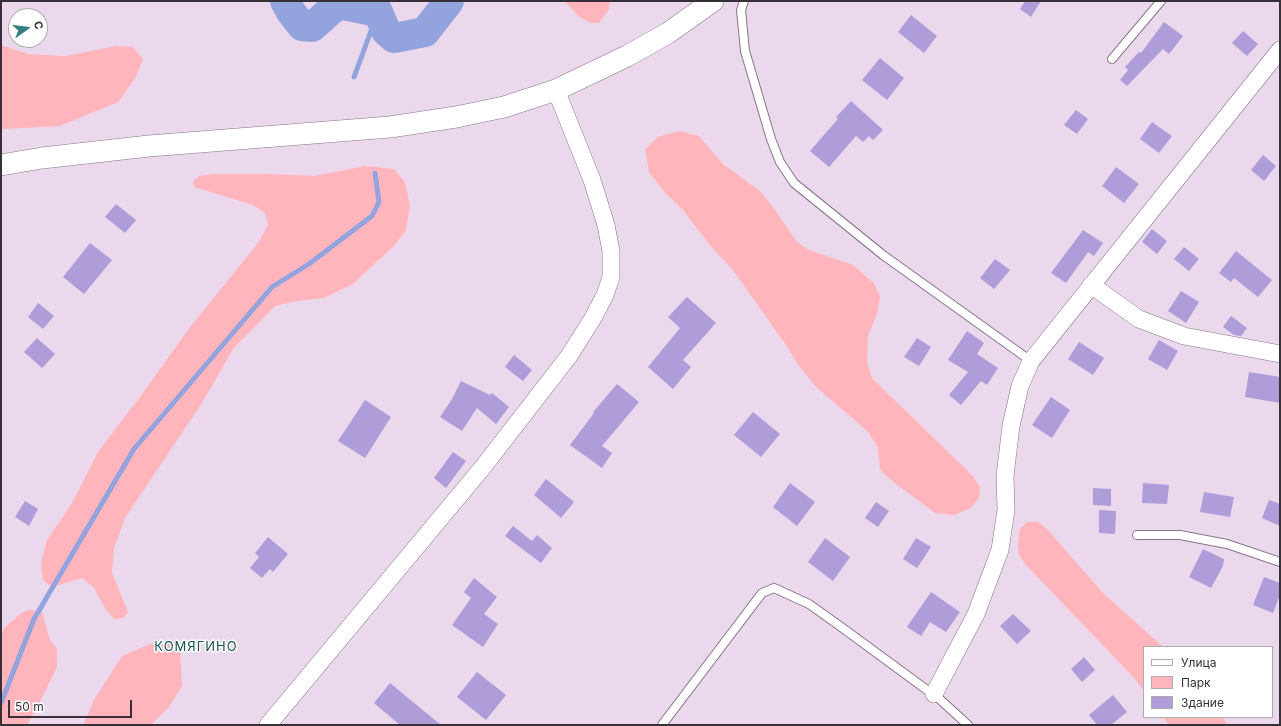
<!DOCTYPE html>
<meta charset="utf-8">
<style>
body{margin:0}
#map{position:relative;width:1281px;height:726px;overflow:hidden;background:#ebd8ed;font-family:Inter,sans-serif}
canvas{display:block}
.frame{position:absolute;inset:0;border:2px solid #383039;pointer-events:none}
.legend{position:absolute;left:1143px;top:646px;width:130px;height:72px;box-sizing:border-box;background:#fff;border:1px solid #afacb0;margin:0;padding:5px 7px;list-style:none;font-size:12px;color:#383039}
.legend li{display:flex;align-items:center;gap:8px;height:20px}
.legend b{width:20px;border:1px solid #afacb0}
.north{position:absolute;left:8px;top:8px;width:40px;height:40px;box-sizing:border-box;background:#fff;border:1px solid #afacb0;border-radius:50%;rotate:76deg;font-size:11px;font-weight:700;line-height:16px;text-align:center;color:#383039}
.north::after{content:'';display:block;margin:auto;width:14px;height:18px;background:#357e7d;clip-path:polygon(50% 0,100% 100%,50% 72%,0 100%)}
.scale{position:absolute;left:8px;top:700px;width:124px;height:18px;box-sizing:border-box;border:2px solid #383039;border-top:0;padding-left:5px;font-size:12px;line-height:14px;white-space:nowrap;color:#383039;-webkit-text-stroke:3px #fff;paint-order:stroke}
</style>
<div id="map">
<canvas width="1281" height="726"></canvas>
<div class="frame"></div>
<ul class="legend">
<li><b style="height:5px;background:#fff"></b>Улица</li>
<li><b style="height:11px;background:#ffb5bb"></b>Парк</li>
<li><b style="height:11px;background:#ae9dd9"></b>Здание</li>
</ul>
<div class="north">С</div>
<div class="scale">50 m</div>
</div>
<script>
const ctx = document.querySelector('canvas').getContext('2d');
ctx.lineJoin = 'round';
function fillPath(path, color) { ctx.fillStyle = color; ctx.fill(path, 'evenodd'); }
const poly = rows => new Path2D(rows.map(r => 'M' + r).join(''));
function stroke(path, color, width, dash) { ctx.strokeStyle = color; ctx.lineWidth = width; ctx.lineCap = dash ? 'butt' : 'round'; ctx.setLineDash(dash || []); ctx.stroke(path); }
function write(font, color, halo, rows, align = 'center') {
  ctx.font = font + ' Inter,sans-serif'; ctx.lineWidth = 3; ctx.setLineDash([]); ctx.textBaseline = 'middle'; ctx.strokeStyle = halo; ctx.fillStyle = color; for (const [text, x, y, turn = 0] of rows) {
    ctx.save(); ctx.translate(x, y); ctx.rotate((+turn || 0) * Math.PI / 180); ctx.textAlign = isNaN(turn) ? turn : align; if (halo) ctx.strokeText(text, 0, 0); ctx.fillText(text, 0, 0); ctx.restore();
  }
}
fillPath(poly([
 [565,1,610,1,609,9,599,23,591,23,578,16],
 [1,45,28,54,66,56,116,46,133,47,143,59,136,77,118,102,60,126,4,129,1,129],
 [679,131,699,136,723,164,760,191,773,207,797,242,809,250,853,265,874,283,880,297,877,314,868,336,867,362,872,378,973,476,980,487,979,498,971,508,954,515,935,513,888,478,880,469,878,448,868,432,816,387,799,366,786,345,732,269,712,248,683,210,665,193,649,172,645,149,658,137],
 [365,166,394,169,405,182,410,206,406,230,394,246,353,284,324,298,297,301,275,306,233,349,202,403,125,518,114,549,112,573,126,607,128,613,123,618,114,619,106,610,94,588,82,578,59,585,48,585,43,580,41,562,47,540,72,503,98,452,145,390,190,327,258,243,268,225,265,213,253,205,194,187,193,181,199,176,213,174,267,174,314,176],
 [1027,522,1038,522,1047,529,1103,593,1163,647,1144,647,1144,691,1136,680,1025,564,1019,555,1018,546,1020,529],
 [29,610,42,612,50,640,57,649,57,667,39,704,27,725,1,725,1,641,3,629,21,613],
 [173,643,180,649,182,686,169,707,151,725,83,725,95,698,122,656,150,644],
 [1163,717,1222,717,1228,725,1169,725]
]), '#ffb5bb');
stroke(poly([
 [354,77,378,12],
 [1,703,34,619,134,449,272,287,309,264,372,216,379,202,375,173]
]), '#93a3de', 5);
stroke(poly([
 [285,1,291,12,302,26,312,27,338,4,378,12,386,31,394,38,425,32,449,1]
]), '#93a3de', 30);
fillPath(poly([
 [1025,1,1041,1,1031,17,1020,9],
 [911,15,937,36,924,53,898,32],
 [1164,22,1183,36,1169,54,1163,49,1127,86,1120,80,1128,70,1125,67,1139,52,1141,53],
 [1243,31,1258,44,1247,56,1232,43],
 [880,58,904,78,887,100,862,80],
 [851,101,883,130,873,140,869,136,863,142,856,136,829,167,810,151,838,119,836,117],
 [1076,110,1088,119,1077,134,1064,125],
 [1152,122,1172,136,1159,153,1140,139],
 [1263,155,1276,166,1264,181,1251,170],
 [1116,167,1139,184,1124,203,1102,186],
 [116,204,136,220,125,233,105,217],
 [1152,229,1167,241,1157,254,1142,242],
 [1083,230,1103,243,1094,256,1088,252,1066,283,1051,273],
 [90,243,112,260,84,294,63,277],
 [1184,247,1199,259,1189,271,1174,259],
 [1236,251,1272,280,1258,297,1234,278,1231,282,1219,273],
 [995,259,1010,270,994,289,980,278],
 [1181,291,1199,302,1186,323,1168,311],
 [687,297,716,323,683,360,691,367,673,389,648,367,680,328,668,317],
 [38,303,54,316,43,329,28,317],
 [1231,316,1247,328,1241,336,1234,335,1223,327],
 [967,331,984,343,977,354,998,368,987,385,981,381,961,405,949,395,968,372,948,360],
 [37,338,55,354,42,368,24,352],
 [917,338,931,347,919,366,904,357],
 [1159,340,1178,351,1167,370,1148,359],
 [1079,342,1104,358,1093,375,1068,359],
 [514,355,532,370,523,381,505,367],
 [1249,372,1280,377,1280,403,1245,397],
 [461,381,490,395,492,393,509,407,496,424,477,408,462,431,440,417,452,399],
 [617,384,639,402,602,446,612,453,602,468,570,445,594,413,593,412],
 [1051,397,1070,410,1052,438,1032,425],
 [365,400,391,417,365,458,338,441],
 [753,412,780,434,761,457,734,435],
 [453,452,466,461,446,488,434,478],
 [546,479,574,502,561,518,534,495],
 [790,483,815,502,797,526,773,507],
 [1143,483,1169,485,1167,504,1142,503],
 [1093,488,1111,489,1111,506,1093,505],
 [1204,492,1234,497,1230,517,1200,512],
 [1269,500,1280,504,1280,526,1262,518],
 [25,501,38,509,29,526,15,517],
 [876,502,889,511,878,527,865,518],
 [1099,510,1116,511,1115,534,1099,533],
 [513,526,532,541,537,535,552,548,541,563,505,536],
 [268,537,288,554,273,572,270,569,262,578,250,568,259,557,255,553],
 [825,538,850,557,833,581,808,562],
 [916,538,931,547,917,568,903,559],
 [1203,549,1224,559,1223,566,1211,588,1189,577],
 [1264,577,1280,583,1280,595,1273,613,1253,605],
 [474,578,497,597,484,614,498,624,483,647,452,625,471,598,464,592],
 [931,592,960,612,946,632,930,622,921,636,907,627],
 [1013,614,1031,631,1017,644,1000,626],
 [1084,657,1095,670,1082,682,1071,669],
 [477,672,506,695,486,720,457,697],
 [390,683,441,725,400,725,374,703],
 [1113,695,1127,712,1111,725,1097,725,1089,715]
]), '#ae9dd9');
const service = poly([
 [744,1,741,10,745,51,771,139,780,162,794,183,883,255,1031,361],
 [1112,59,1161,1],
 [1137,535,1180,535,1227,544,1280,562],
 [662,725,762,593,774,588,809,604,844,629,927,690,934,694,968,725]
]);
const minor = poly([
 [1091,285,1139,319,1184,336,1280,354],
 [934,694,976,614,1000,550,1006,510,1005,476,1011,426,1020,386,1031,361,1280,50],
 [268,725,483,467,569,356,593,318,605,295,611,277,611,251,606,225,592,180,556,90]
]);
const tertiary = poly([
 [1,165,42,158,149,146,390,127,456,117,504,107,556,90,627,56,668,33,713,1]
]);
stroke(service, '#867488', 10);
stroke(minor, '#867488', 18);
stroke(tertiary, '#867488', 22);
stroke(service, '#fff', 8);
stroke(minor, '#fff', 17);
stroke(tertiary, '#fff', 21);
ctx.letterSpacing = '1px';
write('13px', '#155252', '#fff', [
 ["КОМЯГИНО",196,647]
]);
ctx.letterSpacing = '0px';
</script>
